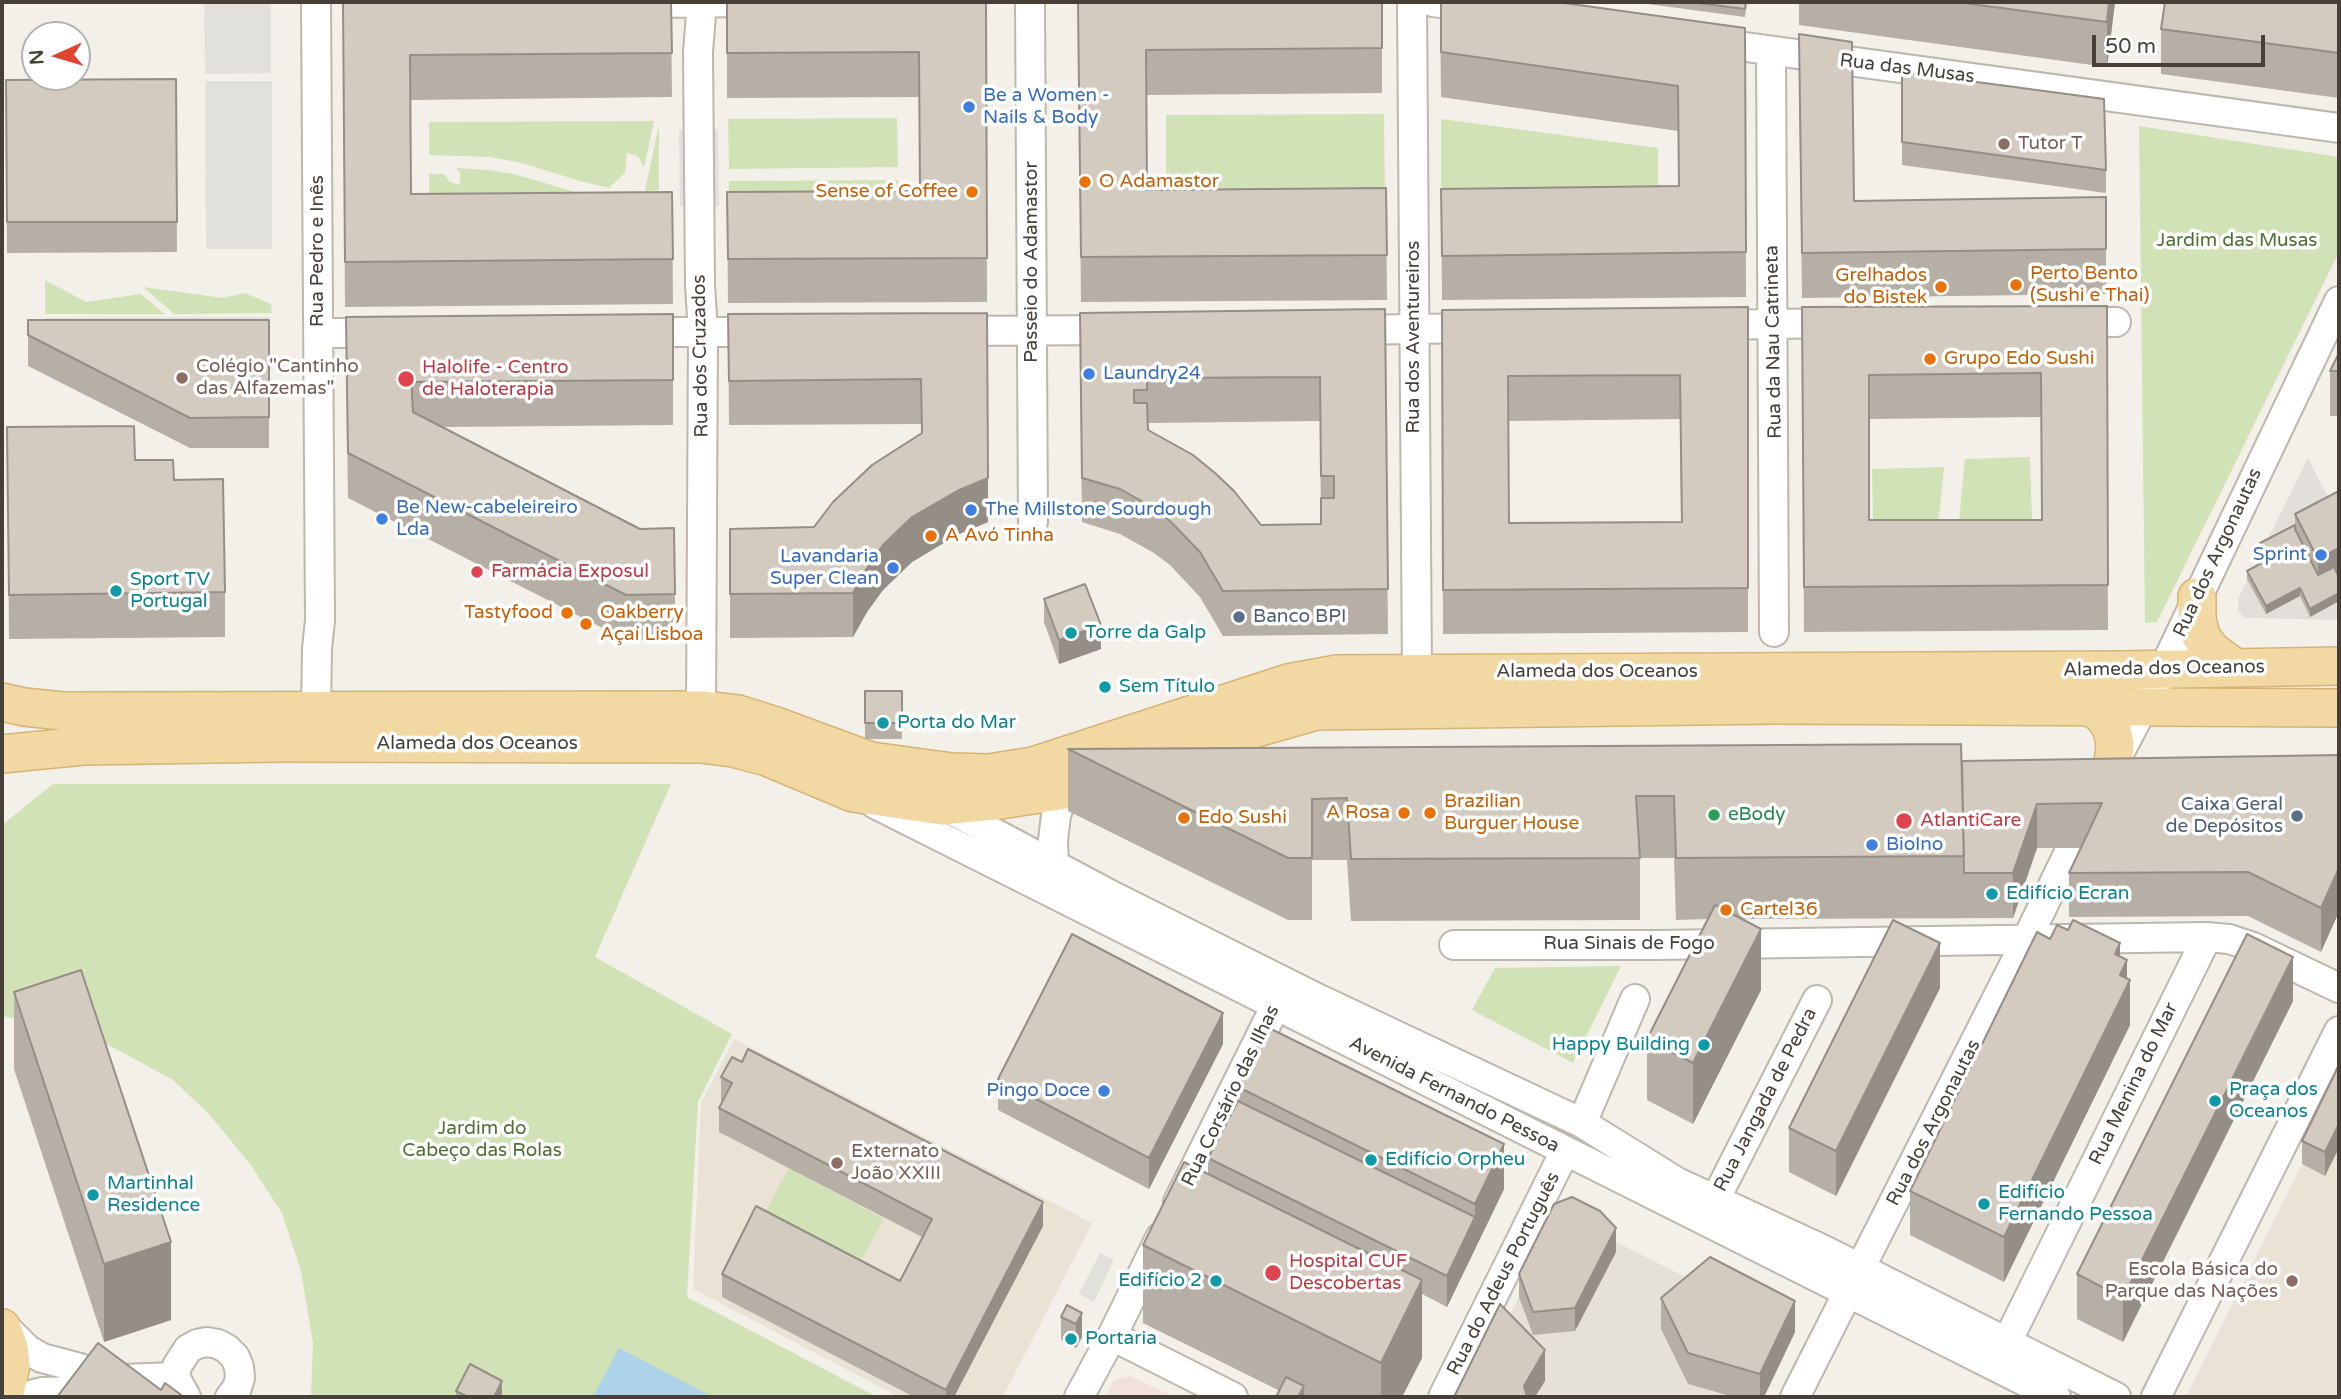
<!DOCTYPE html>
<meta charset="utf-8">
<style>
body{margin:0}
#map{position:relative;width:2341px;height:1399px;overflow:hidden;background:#f3efe9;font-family:"Varela Round",sans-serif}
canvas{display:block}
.frame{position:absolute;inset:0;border:4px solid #464039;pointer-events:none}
.north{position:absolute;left:21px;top:21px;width:70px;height:70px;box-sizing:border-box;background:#fff;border:2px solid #b5b3b0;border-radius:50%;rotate:266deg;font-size:19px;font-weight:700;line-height:28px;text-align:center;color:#464039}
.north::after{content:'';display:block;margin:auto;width:24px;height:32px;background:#e04533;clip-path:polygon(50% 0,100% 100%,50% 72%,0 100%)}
.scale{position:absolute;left:2092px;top:35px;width:173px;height:32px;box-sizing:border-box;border:4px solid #464039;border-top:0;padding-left:9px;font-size:21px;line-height:24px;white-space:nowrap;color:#464039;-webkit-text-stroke:5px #fff;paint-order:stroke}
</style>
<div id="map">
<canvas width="2341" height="1399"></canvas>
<div class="frame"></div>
<div class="north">N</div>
<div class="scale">50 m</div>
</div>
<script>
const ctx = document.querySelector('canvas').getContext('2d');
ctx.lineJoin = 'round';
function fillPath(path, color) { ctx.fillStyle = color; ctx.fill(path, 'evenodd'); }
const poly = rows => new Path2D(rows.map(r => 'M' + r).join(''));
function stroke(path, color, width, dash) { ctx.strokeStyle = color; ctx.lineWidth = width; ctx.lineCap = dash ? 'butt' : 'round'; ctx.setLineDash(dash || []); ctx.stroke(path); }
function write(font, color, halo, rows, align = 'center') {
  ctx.font = font + ' "Varela Round",sans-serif'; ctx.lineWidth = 7; ctx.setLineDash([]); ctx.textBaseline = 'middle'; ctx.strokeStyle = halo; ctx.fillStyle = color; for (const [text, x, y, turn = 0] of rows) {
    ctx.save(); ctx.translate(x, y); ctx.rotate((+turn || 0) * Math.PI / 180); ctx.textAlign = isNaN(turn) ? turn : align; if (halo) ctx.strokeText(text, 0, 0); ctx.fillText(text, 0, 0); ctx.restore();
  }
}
fillPath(poly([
 [1600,1234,1795,1332,1764,1397,1469,1397,1519,1297]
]), '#e6e1d8');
fillPath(poly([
 [2308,458,2339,519,2339,620,2244,618,2238,610,2238,599]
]), '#e2dfdb');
fillPath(poly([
 [734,1039,1092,1223,1003,1397,899,1397,693,1289,701,1103],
 [2339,1088,2339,1397,2186,1397,2302,1164]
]), '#eae3d5');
fillPath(poly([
 [1130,1376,1168,1394,1175,1397,1107,1397,1114,1380]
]), '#f2e0df');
fillPath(poly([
 [1384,114,1385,214,1166,215,1166,115],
 [897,118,898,167,729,169,728,119],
 [1441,119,1658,148,1658,212,1441,211],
 [654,121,644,167,638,156,627,153,625,173,609,188,580,181,522,163,490,157,429,155,429,122],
 [659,125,659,190,645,191],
 [2139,126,2339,157,2339,252,2157,622,2145,623],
 [456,168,489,170,514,174,592,197,429,217,429,174,444,174,450,182,460,185,460,173],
 [898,180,898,214,729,216,729,181],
 [45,280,86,302,141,294,165,314,45,314],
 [143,287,223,298,245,293,271,304,272,313,174,314],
 [2030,457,2032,521,1959,521,1965,459],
 [1944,467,1938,526,1873,522,1872,469],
 [53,784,671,784,595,957,732,1034,698,1102,687,1297,877,1397,311,1397,313,1343,301,1271,282,1213,250,1164,208,1113,173,1080,103,1042,57,1026,2,1016,2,825],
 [1621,966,1573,1063,1472,1010,1495,968],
 [789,1168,884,1219,854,1273,756,1230]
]), '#d1e2b7');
fillPath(poly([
 [204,2,271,2,271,73,205,74],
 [205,81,272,81,272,249,206,249],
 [710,129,718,129,719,206,711,206],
 [679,130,687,130,688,206,680,206],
 [269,317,269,325,45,326,45,318],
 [1100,1253,1114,1260,1094,1302,1079,1294]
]), '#e2e0dd');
fillPath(poly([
 [619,1348,713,1397,593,1397]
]), '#add3e8');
const minor = poly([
 [316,2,320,620,317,649,316,710],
 [1030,2,1033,522],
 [1412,2,1417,673],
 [1433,2,1479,8],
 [634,3,765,2],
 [1709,42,2339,128],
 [1771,51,1774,632],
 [2070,322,2116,322],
 [1709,325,1840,323],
 [1349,330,1480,328],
 [950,331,1119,330],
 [635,332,766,332],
 [318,333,384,333],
 [701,710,703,332,700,285,698,52,702,2],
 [2114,763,2163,670,2339,301],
 [938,803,1111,895,1319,999,1582,1123,1677,1182,1822,1249,2116,1397],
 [875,804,2056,1397],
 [1054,866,1053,840,1056,815,1065,790],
 [1454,945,1657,945,2207,937,2229,939,2253,947,2339,988],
 [1582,1123,1635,999],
 [1715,1200,1817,1000],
 [1178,1202,1283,991],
 [2,1324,28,1350,42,1358,80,1368,95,1380],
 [1112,1336,1233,1397],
 [2006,1344,2207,937],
 [22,1397,42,1392,81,1391,95,1380,175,1377],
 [186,1397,175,1377,177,1366,188,1349,197,1344,207,1342,218,1344,227,1349,235,1357,239,1367,240,1378,237,1388,230,1397],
 [1079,1397,1112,1336,1160,1238],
 [1443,1397,1565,1151],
 [1795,1397,2027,939,2071,848],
 [2156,1397,2339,1031]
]);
const major = poly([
 [2197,597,2197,619,2201,636,2211,650,2235,668],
 [2,702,24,707,63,711,701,710,738,714,776,726,871,761,952,772,989,773,1033,766,1288,683,1337,674,2122,670,2339,666],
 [2089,707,2102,714,2111,727,2115,743,2113,765],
 [2,754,83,746,282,743,700,744,733,748,767,757,853,793,942,806,994,801,1065,790,1243,732,1316,711,1775,705,2339,708],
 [2,1328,9,1348,11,1365,4,1397]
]);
stroke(minor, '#bdb7ad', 32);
stroke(major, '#d6b475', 40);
stroke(minor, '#fff', 28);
stroke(major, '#f2d8a3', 37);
fillPath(poly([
 [671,2,672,97,411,100,411,194,672,192,673,304,345,307,343,34],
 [727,2,986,2,987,302,728,303,727,192,920,191,919,97,727,98],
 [1078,2,1382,2,1382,93,1146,95,1147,190,1386,188,1387,300,1081,302],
 [1440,2,1745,28,1746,297,1442,300,1441,189,1679,186,1678,131,1441,97],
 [1633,2,1747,2,1745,17],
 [1799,2,2115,2,2107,67,1799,25],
 [2339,2,2339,98,2161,74,2161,29],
 [1902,72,2106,170,2106,193,1902,165],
 [176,79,177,252,7,253,6,80],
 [1799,79,1854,201,2106,197,2106,294,1802,298],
 [2107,306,2108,630,1804,632,1802,307],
 [2041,417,2042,520,1869,520,1869,419],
 [1748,307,1748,632,1443,634,1442,310],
 [1680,419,1681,522,1509,523,1508,421],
 [1385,309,1388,634,1223,636,1200,597,1170,565,1154,553,1120,534,1082,522,1080,357],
 [1320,421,1321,524,1261,525,1148,430,1148,423],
 [987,313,988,522,957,535,912,562,883,590,867,612,853,637,730,638,730,529,814,527,921,433,921,424,729,425,728,314],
 [673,314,673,425,442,427,675,594,675,639,626,640,348,498,346,361],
 [28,320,269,320,269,448,190,448,28,366],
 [2339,353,2339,416,2330,416,2330,371],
 [7,427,135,460,174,480,225,592,225,637,9,639],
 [2295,514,2339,577,2339,601,2310,617,2300,596,2266,614,2247,579,2247,571,2265,561,2260,551,2260,543,2295,525],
 [1044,599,1101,649,1059,664,1044,622],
 [865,691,902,691,902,739,865,739],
 [1068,749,1962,761,2339,755,2321,952,2248,916,2069,917,2069,873,2081,848,2037,848,2013,918,1743,919,1761,990,1693,1124,1647,1100,1647,1039,1707,919,1676,920,1674,858,1640,858,1640,920,1351,921,1347,860,1312,860,1312,920,1288,920,1068,811],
 [2050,939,2120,957,2127,978,2130,1025,2004,1282,1910,1235,1910,1191],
 [1940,988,1836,1196,1789,1172,1789,1128],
 [14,992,171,1320,104,1342,14,1069],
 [2293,1001,2123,1342,2077,1319,2077,1274],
 [1223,1044,1149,1189,998,1110,998,1079],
 [2339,1065,2325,1176,2302,1164,2302,1141],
 [721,1077,1043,1226,954,1397,914,1397,722,1297,722,1274,900,1281,922,1237,719,1132,719,1108,722,1101,721,1101],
 [1238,1087,1504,1189,1447,1307,1422,1294,1422,1358,1402,1397,1276,1397,1280,1391,1143,1323,1143,1245,1208,1174,1208,1158,1238,1101],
 [1616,1252,1575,1331,1533,1335,1519,1297,1519,1274],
 [1661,1298,1795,1332,1764,1397,1734,1397,1688,1384,1661,1329],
 [1067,1305,1082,1337,1076,1348,1061,1340,1061,1317],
 [456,1391,502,1397,456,1397]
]), '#b5afa5');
fillPath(poly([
 [2109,2,2115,2,2107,67,2107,22],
 [988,478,988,522,957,535,912,562,883,590,867,612,853,637,853,593,867,568,883,545,912,517,957,491],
 [2339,548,2339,572,2318,583,2318,559],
 [2300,588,2300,596,2266,614,2266,606],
 [2339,593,2339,601,2310,617,2310,609],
 [1101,625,1101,649,1059,664,1059,640],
 [2037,804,2037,848,2013,918,2013,873],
 [2339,868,2339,912,2321,952,2321,908],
 [1761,929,1761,990,1693,1124,1693,1063],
 [1940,943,1940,988,1836,1196,1836,1151],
 [2120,943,2120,974,2127,960,2127,986,2130,980,2130,1025,2004,1282,2004,1237,2115,954],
 [2293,957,2293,1001,2123,1342,2123,1298],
 [1223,1013,1223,1044,1149,1189,1149,1158],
 [2339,1124,2339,1148,2325,1176,2325,1152],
 [1504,1144,1504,1189,1447,1307,1447,1276,1475,1217,1475,1204],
 [1043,1202,1043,1226,954,1397,946,1397,946,1390],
 [1616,1228,1616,1252,1575,1331,1575,1308],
 [171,1242,171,1320,104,1342,104,1264],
 [1422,1280,1422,1358,1402,1397,1381,1397,1381,1363],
 [1795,1301,1795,1332,1764,1397,1760,1397,1760,1374],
 [1082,1313,1082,1337,1076,1348,1076,1324],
 [1545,1350,1545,1381,1535,1397,1524,1397,1524,1386],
 [502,1381,502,1397,494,1397],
 [1304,1386,1304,1397,1298,1397]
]), '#948e86');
const building = poly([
 [343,2,671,2,672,53,410,55,411,194,672,192,673,259,345,262,343,2],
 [727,2,986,2,987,258,728,259,727,192,920,191,919,52,727,53,727,2],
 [1078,2,1382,2,1382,48,1146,50,1147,190,1386,188,1387,255,1081,257,1078,2],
 [1441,2,1557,2,1745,28,1746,252,1442,256,1441,189,1679,186,1678,86,1441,52,1441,2],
 [1690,2,1746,2,1745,9,1690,2],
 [1956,2,2109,2,2107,22,1956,2],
 [2165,2,2339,2,2339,53,2161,29,2165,2],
 [1799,34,1852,42,1854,201,2106,197,2106,249,1802,253,1799,34],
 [1902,72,2104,99,2106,170,1902,142,1902,72],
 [176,79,177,222,7,222,6,80,176,79],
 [2107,306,2108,585,1804,587,1802,307,2107,306],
 [2041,373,2042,520,1869,520,1869,375,2041,373],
 [1748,307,1748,588,1443,590,1442,310,1748,307],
 [1680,375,1682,522,1509,523,1508,376,1680,375],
 [1385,309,1388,589,1223,591,1200,552,1170,521,1154,508,1120,489,1082,478,1080,313,1385,309],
 [1320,377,1321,476,1334,476,1334,498,1321,498,1321,524,1261,525,1234,491,1215,473,1193,455,1148,430,1147,403,1134,403,1134,390,1147,390,1147,378,1320,377],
 [987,313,988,478,957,491,912,517,883,545,867,568,853,593,730,594,730,529,814,527,833,502,872,465,922,433,921,379,729,381,728,314,987,313],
 [673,314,673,380,412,382,412,394,413,412,640,529,674,528,675,594,626,595,348,453,346,317,673,314],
 [28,320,269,320,269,417,190,418,28,335,28,320],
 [2339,353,2339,371,2330,371,2339,353],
 [134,426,135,460,173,460,174,480,223,479,225,592,9,595,7,427,134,426],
 [2337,492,2339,496,2339,548,2318,559,2295,514,2337,492],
 [2295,525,2295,529,2318,575,2334,567,2339,577,2339,593,2310,609,2300,588,2266,606,2247,571,2269,559,2260,543,2295,525],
 [1085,584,1101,625,1059,640,1044,599,1085,584],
 [865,691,902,691,902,723,865,723,865,691],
 [1961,744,1964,856,1676,858,1674,796,1636,796,1640,858,1351,859,1347,798,1312,799,1312,858,1288,858,1068,749,1961,744],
 [2339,755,2339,868,2321,908,2248,872,2069,873,2102,803,2037,804,2013,873,1964,873,1962,761,2339,755],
 [1715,905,1761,929,1693,1063,1647,1039,1715,905],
 [1893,920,1940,943,1836,1151,1789,1128,1893,920],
 [2073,920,2120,943,2115,954,2127,960,2120,975,2130,980,2004,1237,1910,1191,2037,932,2050,939,2057,925,2068,930,2073,920],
 [1072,934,1223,1013,1149,1158,998,1079,1072,934],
 [2247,934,2293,957,2123,1298,2077,1274,2247,934],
 [81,970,171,1242,104,1264,14,992,81,970],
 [1267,1027,1504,1144,1475,1204,1238,1087,1267,1027],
 [748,1049,1043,1202,946,1390,722,1274,756,1206,900,1281,932,1219,719,1108,732,1083,721,1077,732,1057,742,1062,748,1049],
 [2339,1065,2339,1124,2325,1152,2302,1141,2339,1065],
 [1238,1101,1475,1217,1447,1276,1208,1158,1238,1101],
 [1184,1162,1422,1280,1381,1363,1143,1245,1184,1162],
 [1572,1197,1600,1211,1616,1228,1575,1308,1533,1312,1519,1274,1554,1204,1572,1197],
 [1710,1257,1795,1301,1760,1374,1688,1353,1661,1298,1710,1257],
 [1500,1304,1545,1350,1524,1386,1527,1397,1454,1397,1500,1304],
 [1067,1305,1082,1313,1076,1324,1061,1317,1067,1305],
 [98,1343,161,1390,165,1383,184,1397,57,1397,98,1343],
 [470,1364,502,1381,494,1397,468,1397,456,1391,470,1364],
 [1286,1377,1304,1386,1298,1397,1276,1397,1286,1377]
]);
fillPath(building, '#d3cbc0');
stroke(building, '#948e86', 2);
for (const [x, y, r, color] of [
 [969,107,7,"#3f7fe0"],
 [2004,144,7,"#8d6e63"],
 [1085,182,7,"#e8710a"],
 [972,192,7,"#e8710a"],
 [2016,285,7,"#e8710a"],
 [1941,287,7,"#e8710a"],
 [1930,359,7,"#e8710a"],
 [1089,374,7,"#3f7fe0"],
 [182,378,7,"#8d6e63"],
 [406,379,9,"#e0444e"],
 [971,510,7,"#3f7fe0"],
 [382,519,7,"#3f7fe0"],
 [931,536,7,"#e8710a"],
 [2321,555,7,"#3f7fe0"],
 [893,568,7,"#3f7fe0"],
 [477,572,7,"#e0444e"],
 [116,591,7,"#0f9aa8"],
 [567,613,7,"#e8710a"],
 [1239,617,7,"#5c6f8a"],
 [586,624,7,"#e8710a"],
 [1071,633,7,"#0f9aa8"],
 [1105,687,7,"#0f9aa8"],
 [883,723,7,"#0f9aa8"],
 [1404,813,7,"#e8710a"],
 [1430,813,7,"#e8710a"],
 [1714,815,7,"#2e9e5b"],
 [2297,816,7,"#5c6f8a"],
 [1184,818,7,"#e8710a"],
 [1904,821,9,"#e0444e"],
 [1872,845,7,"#3f7fe0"],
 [1992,894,7,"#0f9aa8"],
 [1726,910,7,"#e8710a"],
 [1704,1045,7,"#0f9aa8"],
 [1104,1091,7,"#3f7fe0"],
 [2215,1101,7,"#0f9aa8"],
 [1371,1160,7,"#0f9aa8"],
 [837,1163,7,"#8d6e63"],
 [93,1195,7,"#0f9aa8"],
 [1984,1204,7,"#0f9aa8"],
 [1273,1273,9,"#e0444e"],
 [1216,1281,7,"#0f9aa8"],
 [2292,1281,7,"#8d6e63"],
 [1071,1339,7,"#0f9aa8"]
]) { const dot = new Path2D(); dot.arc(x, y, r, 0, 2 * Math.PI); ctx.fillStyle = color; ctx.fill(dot); stroke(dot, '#fff', 2.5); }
write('19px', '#464039', '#fff', [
 ["Rua das Musas",1907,69,7],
 ["Rua Pedro e Inês",318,251,-90],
 ["Passeio do Adamastor",1032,262,-90],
 ["Rua dos Aventureiros",1414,337,-90],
 ["Rua da Nau Catrineta",1774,342,-91],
 ["Rua dos Cruzados",701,356,-91],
 ["Rua dos Argonautas",2218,553,-65],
 ["Alameda dos Oceanos",2164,669,-1],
 ["Alameda dos Oceanos",1597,672],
 ["Alameda dos Oceanos",477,744],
 ["Rua Sinais de Fogo",1629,944],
 ["Rua Menina do Mar",2134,1084,-64],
 ["Avenida Fernando Pessoa",1454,1095,27],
 ["Rua Corsário das Ilhas",1231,1096,-64],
 ["Rua Jangada de Pedra",1766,1100,-63],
 ["Rua dos Argonautas",1934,1123,-63],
 ["Rua do Adeus Português",1504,1274,-63]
]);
write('19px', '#366cbe', '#fff', [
 ["Be a Women -",983,96],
 ["Nails & Body",983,118],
 ["Laundry24",1103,374],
 ["Be New-cabeleireiro",396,508],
 ["Lda",396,530],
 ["The Millstone Sourdough",985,510],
 ["Sprint",2307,555,"right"],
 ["Lavandaria",879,557,"right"],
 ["Super Clean",879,579,"right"],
 ["BioIno",1886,845],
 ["Pingo Doce",1090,1091,"right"]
], 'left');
write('19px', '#785e54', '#fff', [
 ["Tutor T",2018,144],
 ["Colégio \"Cantinho",196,367],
 ["das Alfazemas\"",196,389],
 ["Externato",851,1152],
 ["João XXIII",851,1174],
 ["Escola Básica do",2278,1270,"right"],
 ["Parque das Nações",2278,1292,"right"]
], 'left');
write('19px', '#c56008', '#fff', [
 ["O Adamastor",1099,182],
 ["Sense of Coffee",958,192,"right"],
 ["Perto Bento",2030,274],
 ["(Sushi e Thai)",2030,296],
 ["Grelhados",1927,276,"right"],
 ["do Bistek",1927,298,"right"],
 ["Grupo Edo Sushi",1944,359],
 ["A Avó Tinha",945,536],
 ["Tastyfood",553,613,"right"],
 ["Oakberry",600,613],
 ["Açaí Lisboa",600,635],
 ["Brazilian",1444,802],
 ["Burguer House",1444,824],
 ["A Rosa",1390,813,"right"],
 ["Edo Sushi",1198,818],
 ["Cartel36",1740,910]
], 'left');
write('19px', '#4d7133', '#fff', [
 ["Jardim das Musas",2237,241],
 ["Jardim do",482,1129],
 ["Cabeço das Rolas",482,1151]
]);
write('19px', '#be3a42', '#fff', [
 ["Halolife - Centro",422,368],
 ["de Haloterapia",422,390],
 ["Farmácia Exposul",491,572],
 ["AtlantiCare",1920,821],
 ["Hospital CUF",1289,1262],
 ["Descobertas",1289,1284]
], 'left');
write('19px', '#0d838f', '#fff', [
 ["Sport TV",130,580],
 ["Portugal",130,602],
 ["Torre da Galp",1085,633],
 ["Sem Título",1119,687],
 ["Porta do Mar",897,723],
 ["Edifício Ecran",2006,894],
 ["Happy Building",1690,1045,"right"],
 ["Praça dos",2229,1090],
 ["Oceanos",2229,1112],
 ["Edifício Orpheu",1385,1160],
 ["Martinhal",107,1184],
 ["Residence",107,1206],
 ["Edifício",1998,1193],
 ["Fernando Pessoa",1998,1215],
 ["Edifício 2",1202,1281,"right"],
 ["Portaria",1085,1339]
], 'left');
write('19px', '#4e5e75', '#fff', [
 ["Banco BPI",1253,617],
 ["Caixa Geral",2283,805,"right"],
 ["de Depósitos",2283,827,"right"]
], 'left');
write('19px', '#27864d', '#fff', [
 ["eBody",1728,815]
], 'left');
</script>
